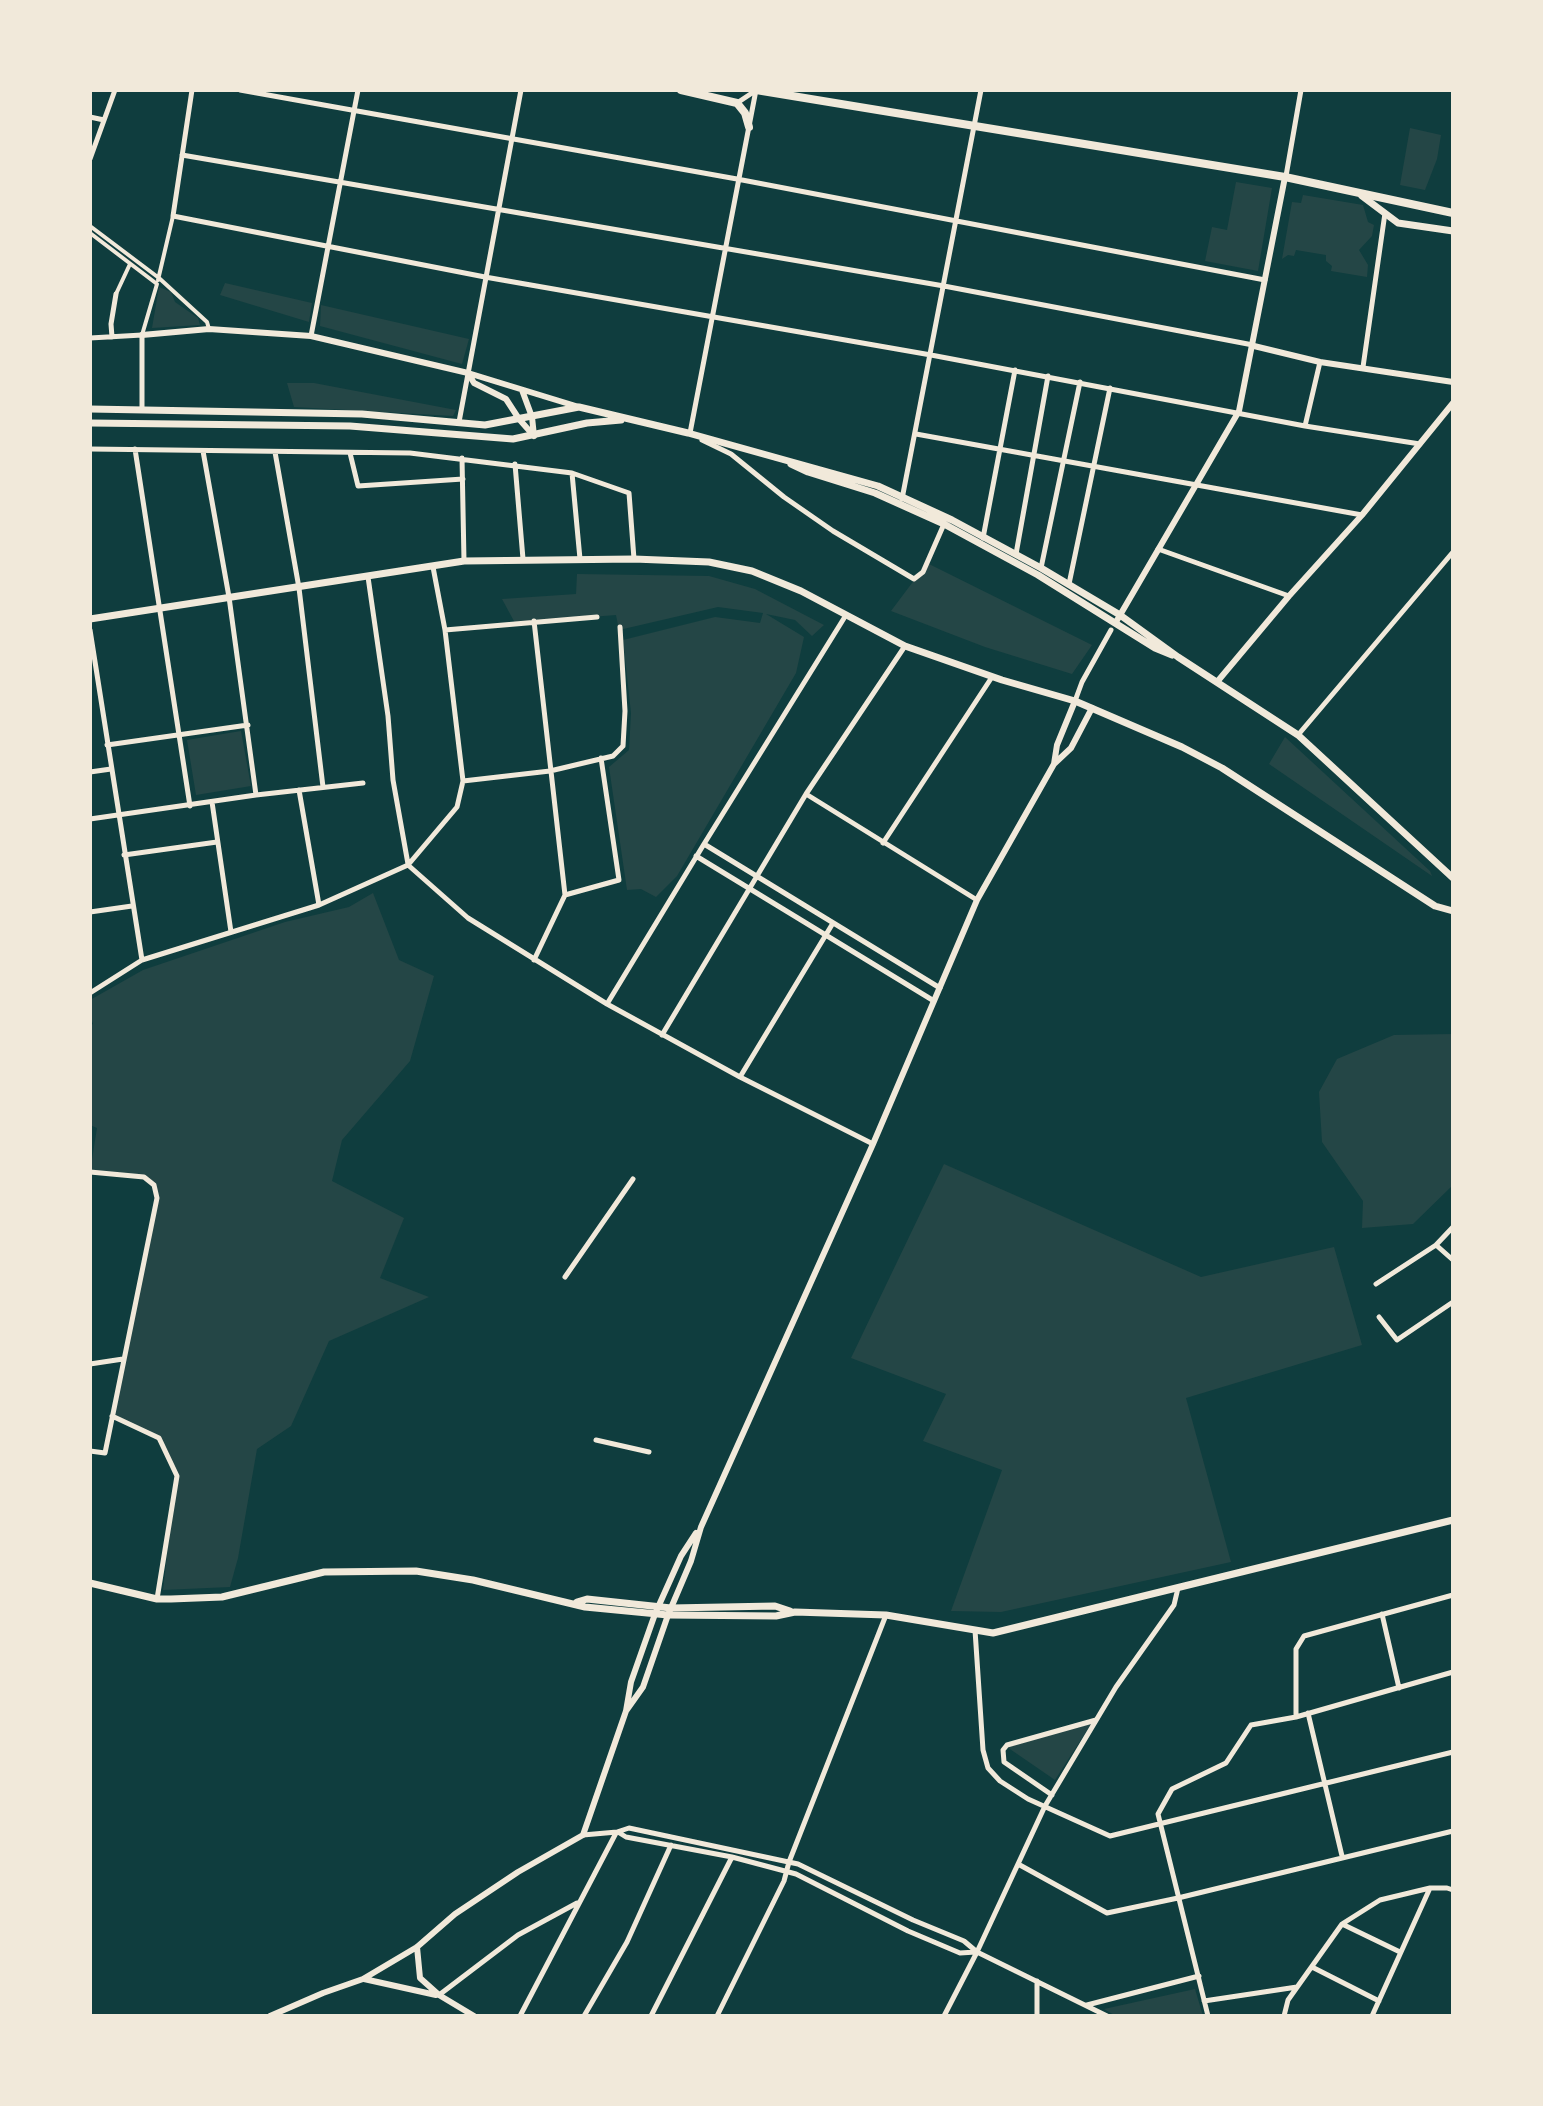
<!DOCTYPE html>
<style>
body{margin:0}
#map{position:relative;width:1543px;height:2106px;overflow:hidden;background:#0f3d3e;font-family:"Source Sans 3",sans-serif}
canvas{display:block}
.frame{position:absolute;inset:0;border:92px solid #f1e9da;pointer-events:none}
</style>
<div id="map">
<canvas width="1543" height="2106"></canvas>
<div class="frame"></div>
</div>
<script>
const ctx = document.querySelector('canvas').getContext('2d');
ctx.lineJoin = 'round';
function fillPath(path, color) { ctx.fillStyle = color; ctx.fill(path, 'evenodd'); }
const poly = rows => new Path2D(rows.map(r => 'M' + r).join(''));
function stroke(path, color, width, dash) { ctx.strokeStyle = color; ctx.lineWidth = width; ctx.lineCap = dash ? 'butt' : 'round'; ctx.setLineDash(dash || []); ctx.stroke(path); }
fillPath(poly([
 [1410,128,1441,135,1437,159,1425,190,1400,185],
 [1236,182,1272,188,1258,271,1205,261,1212,227,1227,230],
 [1303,195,1363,205,1368,222,1374,225,1372,236,1359,250,1368,265,1367,277,1331,271,1332,266,1326,261,1326,255,1296,250,1294,256,1288,255,1282,259,1292,202,1301,203],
 [225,283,312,303,309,322,220,295],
 [159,287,171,292,175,302,198,318,200,325,152,328],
 [321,305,469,339,462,364,320,326],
 [287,383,314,383,456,410,453,416,294,407],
 [927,563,1092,645,1072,674,985,647,891,611],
 [577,574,709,576,755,589,824,625,812,636,795,620,766,614,804,637,796,673,677,876,656,897,641,889,627,890,609,767,629,750,631,713,623,640,715,617,760,623,763,613,718,607,619,630,616,615,515,623,502,599,576,594],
 [241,731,251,786,196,795,187,740],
 [1285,737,1430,871,1432,876,1269,764],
 [373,893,399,960,434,976,410,1061,342,1140,332,1181,404,1218,380,1278,429,1297,329,1341,291,1426,257,1449,238,1558,230,1587,163,1590,176,1476,169,1453,159,1438,112,1416,157,1198,154,1185,144,1177,90,1172,97,1128,90,1125,90,1026,93,1024,90,1015,90,1000,143,970,285,922,349,907],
 [1453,1034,1453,1185,1413,1224,1362,1228,1363,1201,1322,1142,1319,1092,1337,1059,1394,1035],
 [944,1164,1201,1277,1334,1247,1362,1345,1186,1398,1231,1562,1001,1612,951,1611,1002,1470,923,1441,946,1394,851,1358],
 [1091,1724,1055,1780,1007,1747],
 [1195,1989,1203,2016,1116,2016,1104,2009]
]), '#244646');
stroke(poly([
 [90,226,159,278,207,322,209,329],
 [90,233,157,284,142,335],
 [158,280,173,216],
 [116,294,130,264]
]), '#f1e9da', 4);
stroke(poly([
 [192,90,173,216,485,277,931,355,1305,426,1420,444],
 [240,90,737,179,1265,280],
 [737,103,755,91],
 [90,117,104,120],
 [182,155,944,286,1253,345],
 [90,159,115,90],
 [1286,176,1301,90],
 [311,336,358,90],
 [112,337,111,324,116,294],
 [90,338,142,335,142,409],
 [1363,367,1385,213],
 [459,422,521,90],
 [1305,426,1320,362],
 [690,433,756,90],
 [916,434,1362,515],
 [702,440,731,454,784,497,833,531,914,579,923,572,944,524],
 [90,449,410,453,572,473,629,493,634,559],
 [135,449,190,806],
 [203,451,229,597,256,795],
 [275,452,299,588,323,787],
 [350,453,358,486,463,479],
 [462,458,464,561],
 [515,464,523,559],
 [572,473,580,559],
 [902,499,981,90],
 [983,538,1015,370],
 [1158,549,1289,596],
 [1016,554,1048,376],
 [1041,568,1080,382],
 [368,577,388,716,393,780,408,864],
 [1069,584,1110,388],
 [534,621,565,895,534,960],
 [90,630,142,960],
 [445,630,597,617],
 [1075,701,1082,682,1111,630],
 [1298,735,1453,552],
 [107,745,248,725],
 [90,772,111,769],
 [463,781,550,771,613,756,623,746,625,711,620,627],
 [299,790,319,905],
 [806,794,977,900],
 [212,802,231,932],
 [90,819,256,795,363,783],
 [883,843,992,677],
 [704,844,846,615],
 [124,855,217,842],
 [696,856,934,1001],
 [408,865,468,918,607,1004,740,1077,873,1144],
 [565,895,619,880,601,758],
 [90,912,132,906],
 [90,993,142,960,319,905,408,865,457,807,463,781,445,630,433,567],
 [607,1004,704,844,940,988],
 [662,1035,806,794,905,646],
 [740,1077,833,923],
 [90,1172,144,1177,154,1185,157,1198,105,1453,90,1451],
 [1436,1245,1453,1260],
 [565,1277,633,1179],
 [1376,1284,1436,1245,1453,1227],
 [1379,1317,1397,1340,1453,1302],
 [90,1364,123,1359],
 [112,1416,159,1438,177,1476,157,1599],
 [596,1440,649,1452],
 [1382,1614,1399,1688],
 [975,1630,983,1750,988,1768,1000,1781,1028,1799,1110,1836,1453,1752],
 [1308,1713,1342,1856],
 [1296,1717,1296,1649,1304,1636,1453,1595],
 [1052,1795,1004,1762,1003,1750,1007,1745,1096,1720],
 [618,1832,626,1837,732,1857,796,1874,908,1931,960,1953,976,1952],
 [583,1835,617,1832,629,1828,798,1864,913,1920,964,1941,977,1952,1107,2016],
 [1018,1864,1107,1913,1178,1898,1453,1831],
 [1342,1924,1400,1952],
 [1312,1967,1379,2001],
 [439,1995,518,1935,577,1903],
 [1204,2001,1297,1987],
 [1087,2005,1199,1976],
 [520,2016,616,1833],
 [584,2016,627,1942,671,1845],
 [651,2016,732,1857],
 [717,2016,784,1881,789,1862,886,1615],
 [944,2016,977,1952,1045,1806,1116,1687,1174,1605,1178,1588],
 [1037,2016,1037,1981],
 [1208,2016,1158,1814,1172,1789,1226,1763,1251,1725,1296,1717,1453,1672],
 [1284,2016,1288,2000,1342,1924,1380,1900,1430,1888],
 [1372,2016,1430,1888,1447,1888,1453,1890]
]), '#f1e9da', 5);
stroke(poly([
 [142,335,209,329,311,336,468,373,579,407],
 [1254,346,1320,362,1453,382],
 [468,373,474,383,506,399,519,419,534,436],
 [522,390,532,417,534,436],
 [1116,622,1239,411,1285,177],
 [1217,682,1289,596,1362,515,1453,403],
 [1054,764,1071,748,1092,708],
 [626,1711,643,1687,668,1615,691,1561,701,1527,873,1144,977,900,1054,764,1057,745,1075,701],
 [417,1947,420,1978,439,1995,474,2016],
 [364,1979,436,1995],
 [270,2016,323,1993,363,1979,417,1947,455,1914,518,1872,583,1835,626,1711,631,1682,655,1614,681,1556,696,1533]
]), '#f1e9da', 6);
stroke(poly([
 [1362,196,1398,223,1453,231],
 [90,409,362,414,485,425,579,407,688,433,878,486,952,520,1041,568,1120,615,1178,657,1298,735,1453,878],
 [90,423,350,426,513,439,587,423,621,420],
 [791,464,808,472,875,493,944,524,1038,575,1155,648,1172,655],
 [90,619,464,561,634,559,709,562,752,571,801,591,905,646,1002,680,1075,701,1182,747,1222,768,1435,906,1453,911],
 [90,1583,157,1599,171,1599,222,1597,324,1572,416,1571,473,1580,585,1607,668,1615,776,1616,795,1612,886,1615,993,1633,1453,1520],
 [577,1602,587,1599,671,1608,775,1606,790,1611]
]), '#f1e9da', 7);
stroke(poly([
 [681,90,737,103,745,113,749,127],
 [756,90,1285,177,1453,213]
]), '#f1e9da', 8);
</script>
